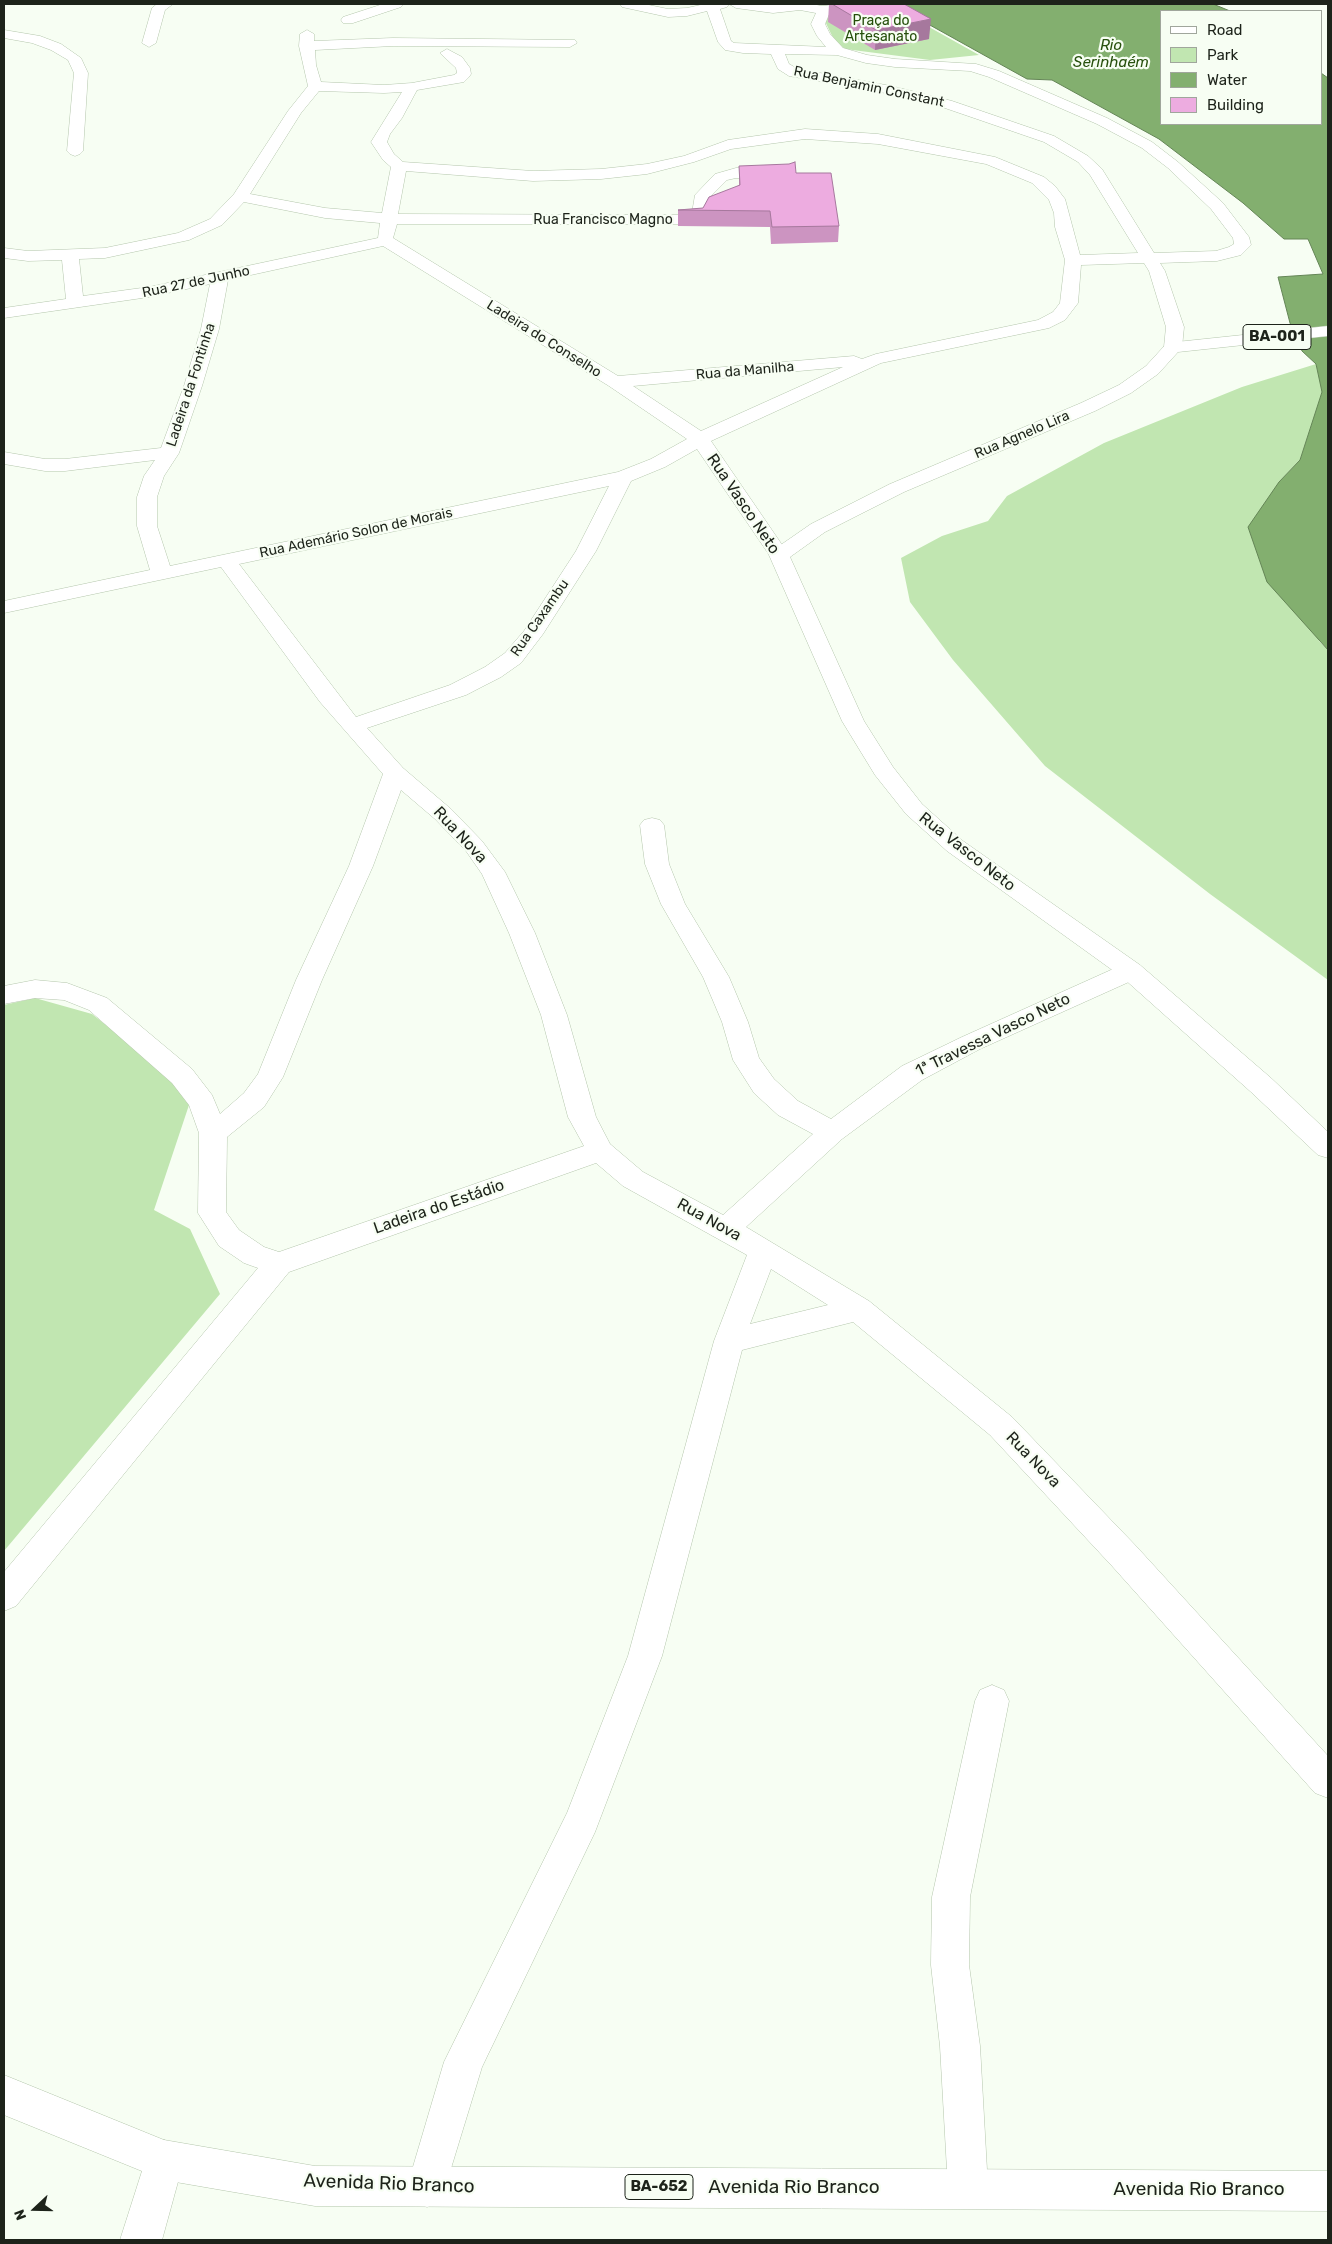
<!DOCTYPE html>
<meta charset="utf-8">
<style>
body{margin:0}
#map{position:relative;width:1332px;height:2244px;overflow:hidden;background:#f7fef3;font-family:Rubik,sans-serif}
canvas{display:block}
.frame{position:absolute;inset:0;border:5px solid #1d231a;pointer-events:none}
.legend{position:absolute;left:1160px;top:10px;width:162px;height:115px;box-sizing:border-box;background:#f7fef3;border:1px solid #a0a69c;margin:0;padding:6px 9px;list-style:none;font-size:15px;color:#1d231a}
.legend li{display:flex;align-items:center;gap:10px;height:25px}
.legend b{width:25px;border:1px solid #a0a69c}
.north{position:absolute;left:10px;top:2184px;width:50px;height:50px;-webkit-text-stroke:4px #f7fef3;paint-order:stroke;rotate:249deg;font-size:14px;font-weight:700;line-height:20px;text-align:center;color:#1d231a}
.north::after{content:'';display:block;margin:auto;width:18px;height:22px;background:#1d231a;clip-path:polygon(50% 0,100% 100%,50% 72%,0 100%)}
</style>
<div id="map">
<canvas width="1332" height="2244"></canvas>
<div class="frame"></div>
<ul class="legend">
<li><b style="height:6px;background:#fff"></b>Road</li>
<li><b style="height:14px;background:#c1e6b1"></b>Park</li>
<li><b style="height:14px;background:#83af6f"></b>Water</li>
<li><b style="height:14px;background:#edace0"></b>Building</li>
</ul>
<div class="north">N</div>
</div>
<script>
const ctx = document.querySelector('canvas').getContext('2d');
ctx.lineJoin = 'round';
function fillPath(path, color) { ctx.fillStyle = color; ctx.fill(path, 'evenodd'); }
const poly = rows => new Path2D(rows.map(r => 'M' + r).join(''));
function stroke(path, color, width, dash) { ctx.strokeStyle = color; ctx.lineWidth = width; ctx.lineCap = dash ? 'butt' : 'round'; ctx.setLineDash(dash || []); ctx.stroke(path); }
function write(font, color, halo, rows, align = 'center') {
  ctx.font = font + ' Rubik,sans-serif'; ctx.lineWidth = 4.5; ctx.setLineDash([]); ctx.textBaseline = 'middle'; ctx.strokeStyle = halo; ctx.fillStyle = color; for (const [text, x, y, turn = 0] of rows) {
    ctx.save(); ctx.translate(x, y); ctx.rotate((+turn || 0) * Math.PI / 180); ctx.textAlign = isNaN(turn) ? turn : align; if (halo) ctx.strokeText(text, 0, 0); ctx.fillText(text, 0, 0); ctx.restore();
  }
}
fillPath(poly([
 [888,4,979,55,930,60,845,49,834,40,823,17,845,10],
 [1316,364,1323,391,1300,460,1279,482,1319,641,1328,650,1328,980,1210,894,1045,766,953,660,910,602,901,558,942,536,988,521,1007,496,1104,443,1242,387],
 [35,998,92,1014,193,1093,154,1210,190,1229,220,1294,4,1551,4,1005]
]), '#c1e6b1');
const water = poly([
 [892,4,1213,4,1230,11,1161,11,1161,124,1321,124,1321,73,1328,78,1328,650,1267,582,1248,527,1279,482,1300,460,1322,392,1316,364,1302,351,1290,323,1278,277,1323,274,1308,239,1284,239,1243,203,1159,139,1052,80,1027,79,892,4]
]);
fillPath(water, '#83af6f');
stroke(water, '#648556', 1);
const minor = poly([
 [157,4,173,4,165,10,156,43,149,47,142,43,152,8,157,4],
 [383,4,403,4,401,7,353,23,343,23,341,20,343,17,383,4],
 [620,4,644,4,668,9,687,8,705,4,729,4,727,7,720,9,731,41,734,43,826,47,817,36,811,24,816,13,800,10,773,13,736,8,729,4,811,4,822,6,841,4,830,12,825,24,830,34,843,48,867,55,895,59,976,64,999,71,1107,118,1152,142,1178,162,1223,203,1249,237,1251,245,1241,255,1217,261,1160,263,1165,271,1184,327,1182,347,1179,351,1173,352,1167,351,1164,347,1166,327,1149,271,1144,263,1081,265,1078,303,1065,320,1049,328,881,363,711,441,789,555,786,559,779,561,772,559,697,449,665,467,631,481,596,551,543,634,521,663,501,677,466,695,367,728,403,768,451,809,482,841,505,872,535,933,567,1015,596,1117,610,1144,643,1172,723,1215,813,1134,778,1115,754,1093,733,1060,722,1022,703,977,661,904,645,864,640,825,644,820,652,818,660,820,664,825,669,864,685,904,729,977,748,1022,759,1058,774,1079,798,1101,831,1119,902,1066,962,1037,1122,965,1131,962,1140,965,1144,971,1140,977,980,1049,922,1080,842,1139,746,1227,869,1301,1012,1417,1136,1546,1328,1756,1328,1798,1315,1793,1112,1566,990,1435,853,1322,742,1350,662,1656,595,1832,482,2067,441,2201,427,2207,413,2201,407,2187,444,2062,567,1813,628,1656,714,1341,747,1255,623,1186,596,1163,289,1272,16,1606,4,1611,4,1572,258,1268,244,1263,219,1246,198,1213,199,1133,189,1105,172,1083,89,1010,64,1000,35,998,4,1004,4,986,35,980,67,983,107,998,192,1069,212,1095,220,1114,244,1093,258,1074,296,980,349,866,383,774,320,702,221,567,4,613,4,601,150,570,137,526,137,497,144,476,155,460,65,471,45,471,4,464,4,452,45,459,65,459,161,448,184,386,201,329,210,284,149,297,4,318,4,308,66,299,62,260,28,261,4,258,4,248,28,251,105,248,178,233,210,219,234,194,288,111,308,86,299,46,300,34,307,30,314,34,314,41,393,38,575,40,577,43,570,47,393,46,315,50,316,65,321,82,384,85,412,83,454,75,457,73,456,68,440,53,447,49,462,57,470,68,471,74,469,77,464,82,417,90,402,118,390,134,387,142,394,154,403,162,533,171,601,169,647,164,684,156,728,140,805,129,878,134,995,157,1044,177,1055,186,1065,199,1080,255,1138,253,1090,175,1078,162,1044,142,942,107,891,94,789,76,778,69,771,54,743,53,725,50,718,42,707,11,687,16,668,17,622,7,620,4],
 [785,54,837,55,866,63,895,67,970,71,989,77,1097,124,1142,148,1168,168,1211,209,1233,238,1234,244,1229,247,1216,251,1154,253,1102,169,1088,156,1054,136,952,101,891,86,798,69,789,64,785,54],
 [319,91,384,93,402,92,371,142,383,160,391,167,382,213,325,208,250,194,301,113,319,91],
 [805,139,878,144,986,164,1032,183,1049,200,1054,213,1055,227,1065,260,1060,303,1053,312,1038,320,876,354,862,359,854,356,618,376,393,238,397,224,696,224,702,222,706,217,711,196,727,180,736,178,775,178,781,176,783,173,781,170,775,168,736,168,715,174,695,195,692,213,687,215,398,214,406,171,533,181,601,179,647,174,694,162,731,149,805,139],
 [244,202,325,218,380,223,378,238,149,287,83,296,79,259,105,258,189,240,222,225,244,202],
 [383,246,609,386,687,439,651,459,618,472,170,566,157,526,157,497,164,476,179,453,202,386,219,329,228,280,383,246],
 [843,367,701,431,633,386,843,367],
 [609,486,576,551,524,631,505,653,485,667,450,685,356,717,239,564,609,486],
 [401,790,435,819,466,851,482,874,509,933,541,1015,568,1117,584,1146,279,1252,264,1247,239,1230,226,1212,227,1137,264,1107,283,1077,322,980,373,866,401,790],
 [771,1269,828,1305,750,1324,771,1269],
 [4,30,40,36,61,44,81,58,88,73,83,151,80,154,75,156,70,154,67,151,74,73,68,60,51,50,32,43,4,38,4,30],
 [992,1685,1004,1690,1009,1701,970,1897,969,1965,980,2046,988,2188,982,2202,968,2208,954,2202,948,2188,940,2046,931,1965,932,1897,975,1701,980,1690,992,1685],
 [164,2140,178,2146,184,2160,162,2240,120,2240,150,2146,164,2140]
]);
const major = poly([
 [1328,326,1328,336,1178,352,1158,374,1131,393,1095,411,904,492,825,532,790,557,864,721,893,767,922,804,963,841,1140,965,1271,1078,1328,1132,1328,1158,1318,1155,1251,1092,1122,977,947,851,906,814,875,775,842,721,769,555,772,551,811,524,890,484,1081,403,1119,385,1146,366,1167,343,1328,326],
 [4,2075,164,2140,315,2166,1328,2171,1328,2211,315,2206,164,2180,4,2115,4,2075]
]);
stroke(minor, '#b4c6ac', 1);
stroke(major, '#b4c6ac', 1);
fillPath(minor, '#fff');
fillPath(major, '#fff');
fillPath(poly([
 [829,4,904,4,929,39,875,50,828,22],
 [739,166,796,173,839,226,838,242,771,244,770,227,678,226,678,210,703,208,739,185]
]), '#cc94c1');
fillPath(poly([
 [931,19,929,39,875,50,876,30]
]), '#a6789d');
const building = poly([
 [832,4,904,4,931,19,876,30,832,4],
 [795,162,796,173,831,173,839,226,772,227,770,211,678,210,703,208,709,197,740,185,739,166,789,164,795,162]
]);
fillPath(building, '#edace0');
stroke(building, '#a6789d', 1);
write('14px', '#254e0a', '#f7fef3', [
 ["Praça do",881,21],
 ["Artesanato",881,37]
]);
write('14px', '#1d231a', '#f7fef3', [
 ["Rua Benjamin Constant",869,87,12],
 ["Rua Francisco Magno",603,220],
 ["Rua 27 de Junho",196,282,-12],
 ["Ladeira do Conselho",544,339,32],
 ["Rua da Manilha",745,371,-5],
 ["Ladeira da Fontinha",191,385,-72],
 ["Rua Agnelo Lira",1022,435,-23],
 ["Rua Ademário Solon de Morais",356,533,-12],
 ["Rua Caxambu",540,618,-55]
]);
write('italic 15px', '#28510e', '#f7fef3', [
 ["Rio",1111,46],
 ["Serinhaém",1111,63]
]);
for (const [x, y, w] of [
 [1277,337,68],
 [659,2187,68]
]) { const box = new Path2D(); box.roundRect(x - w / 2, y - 12.5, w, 25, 4); ctx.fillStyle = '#f7fef3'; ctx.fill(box); stroke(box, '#1d231a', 1); }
write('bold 15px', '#1d231a', null, [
 ["BA-001",1277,337],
 ["BA-652",659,2187]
]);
write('16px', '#1d231a', '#f7fef3', [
 ["Rua Vasco Neto",743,504,56],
 ["Rua Nova",460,835,47],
 ["Rua Vasco Neto",967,852,38],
 ["1ª Travessa Vasco Neto",993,1035,-26],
 ["Ladeira do Estádio",439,1207,-19],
 ["Rua Nova",709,1220,29],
 ["Rua Nova",1033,1460,46]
]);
write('19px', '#1d231a', '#f7fef3', [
 ["Avenida Rio Branco",389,2184,2],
 ["Avenida Rio Branco",794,2188],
 ["Avenida Rio Branco",1199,2190]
]);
</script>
